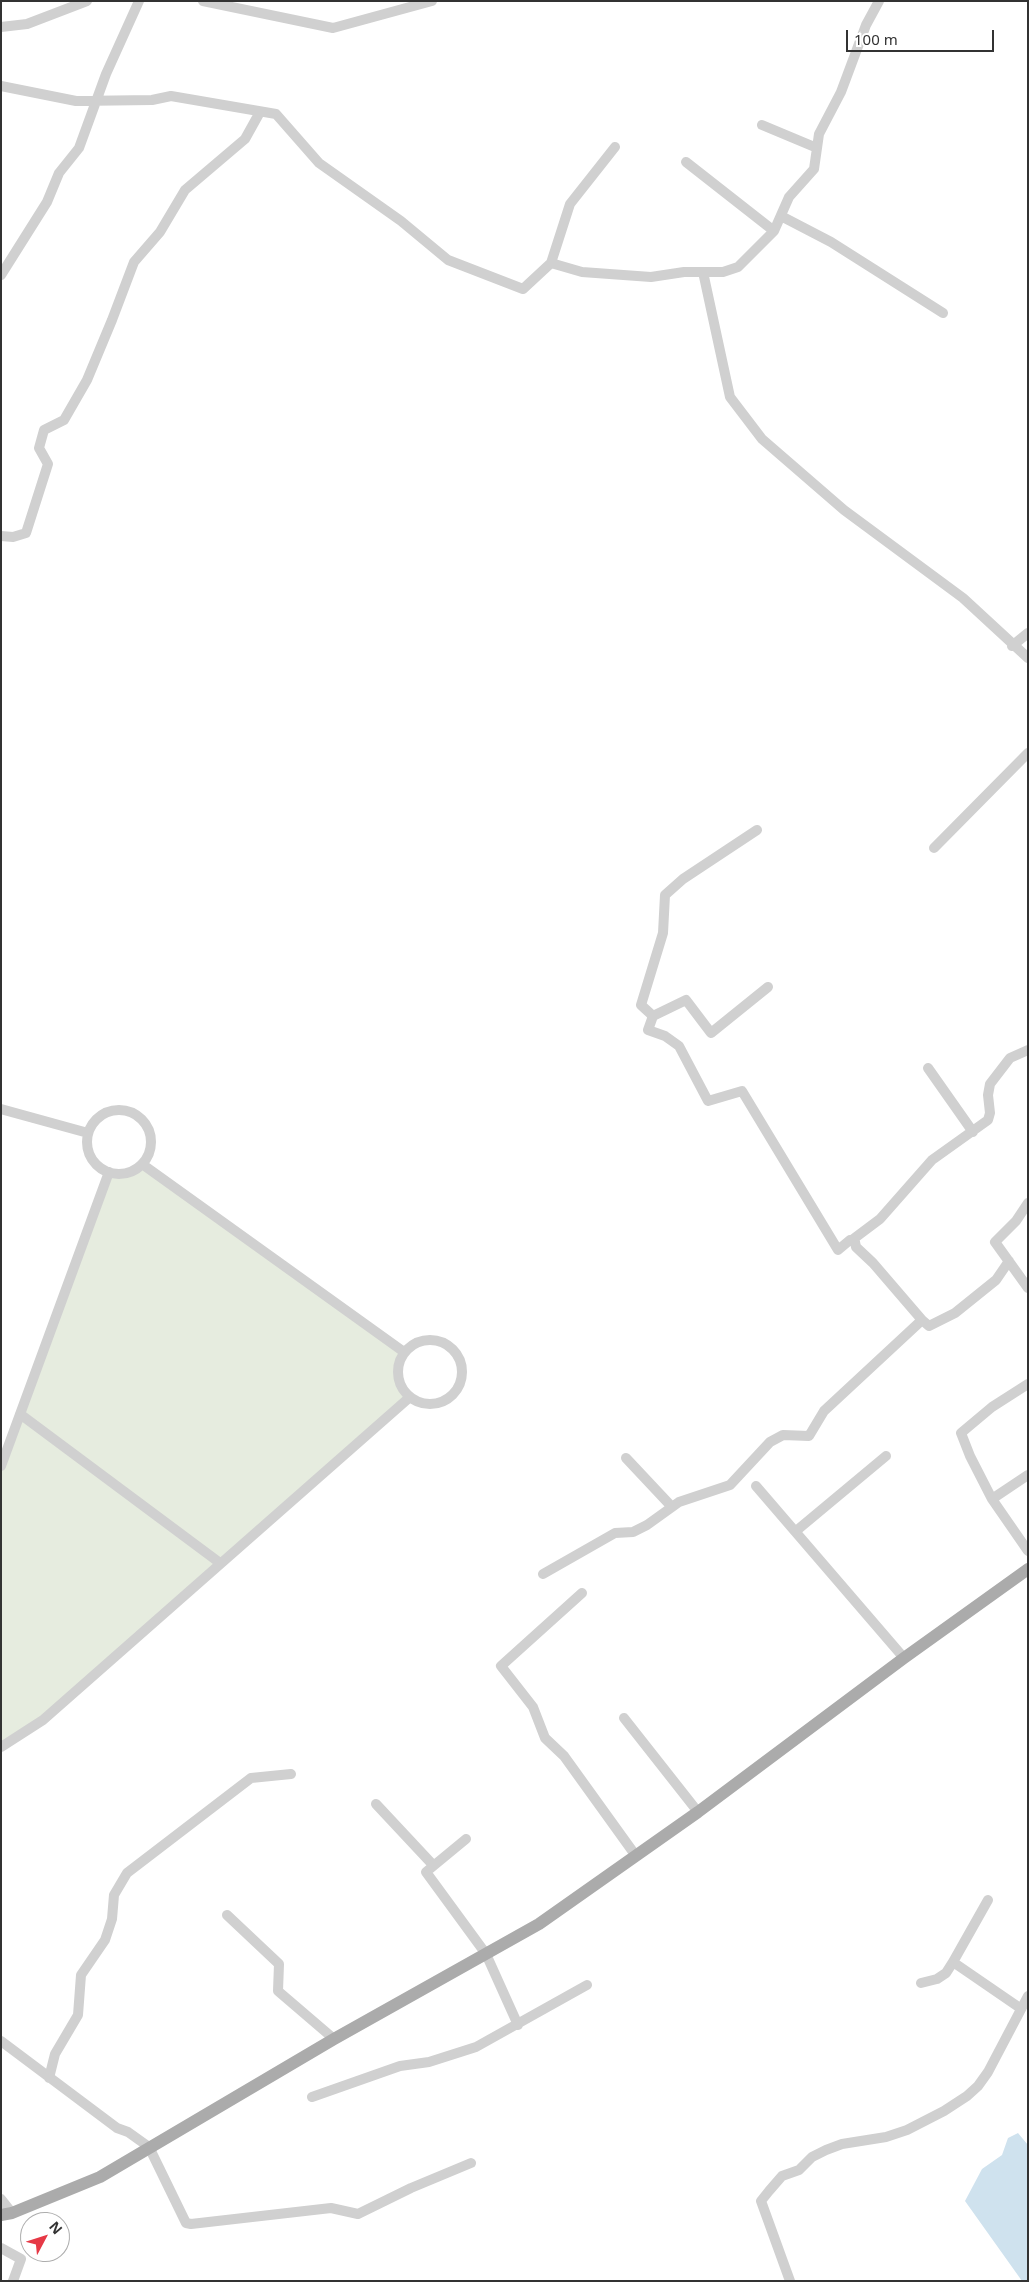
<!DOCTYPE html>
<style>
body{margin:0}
#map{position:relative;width:1029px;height:2282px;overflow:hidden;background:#fff;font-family:"Noto Sans",sans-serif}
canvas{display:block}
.frame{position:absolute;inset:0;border:2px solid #333;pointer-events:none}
.north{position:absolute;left:20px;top:2212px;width:50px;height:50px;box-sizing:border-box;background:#fff;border:1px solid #adadad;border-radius:50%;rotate:50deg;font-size:14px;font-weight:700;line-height:20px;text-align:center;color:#333}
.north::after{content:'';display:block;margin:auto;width:18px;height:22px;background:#e63946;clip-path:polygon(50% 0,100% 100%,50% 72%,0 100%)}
.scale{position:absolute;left:846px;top:30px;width:148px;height:22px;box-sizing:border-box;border:2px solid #333;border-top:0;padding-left:6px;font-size:15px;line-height:18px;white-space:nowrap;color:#333;-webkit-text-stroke:4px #fff;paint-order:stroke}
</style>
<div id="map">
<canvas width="1029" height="2282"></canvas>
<div class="frame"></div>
<div class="north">N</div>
<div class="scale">100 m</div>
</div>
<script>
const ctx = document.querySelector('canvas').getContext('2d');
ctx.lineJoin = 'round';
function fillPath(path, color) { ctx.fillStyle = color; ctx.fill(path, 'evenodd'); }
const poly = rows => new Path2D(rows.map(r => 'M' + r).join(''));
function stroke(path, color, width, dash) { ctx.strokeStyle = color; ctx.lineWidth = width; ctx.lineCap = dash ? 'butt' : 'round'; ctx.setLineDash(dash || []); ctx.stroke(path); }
fillPath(poly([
 [142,1164,404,1352,399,1363,398,1376,402,1388,410,1397,43,1720,1,1747,1,1466,109,1172,121,1174,133,1171]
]), '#e6ecdf');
fillPath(poly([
 [1018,2133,1028,2145,1028,2281,1022,2281,965,2201,982,2169,1002,2155,1008,2138]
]), '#cfe2ee');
stroke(poly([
 [203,1,333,28,432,1],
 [1,27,27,24,87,1],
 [1,86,76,101,152,100,171,96,276,114,319,163,401,221,448,260,523,289,551,263,582,272,651,277,684,272,723,272,738,267,774,231,789,197,814,169,819,134,841,92,866,25,879,1],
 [762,125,817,148],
 [686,162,774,231],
 [781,216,831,242,943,313],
 [551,263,570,204,615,147],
 [703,272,730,397,762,439,844,510,963,598,1028,658],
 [1,275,47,202,59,173,79,148,106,74,139,1],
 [1,536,13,537,26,533,48,464,39,448,44,430,64,420,87,380,112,320,134,262,160,232,185,190,245,139,260,112],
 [1012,646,1028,633],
 [757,830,683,879,665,895,663,933,641,1005,653,1016,648,1030,665,1036,679,1046,708,1101,742,1091,838,1250,850,1240,855,1242,856,1247,873,1263,922,1320],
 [934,848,1028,753],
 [653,1016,686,1000,711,1033,768,987],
 [928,1068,973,1132],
 [1,1109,88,1133],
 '87 1142a32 32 0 1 1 64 0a32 32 0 1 1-64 0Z',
 [142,1164,404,1352],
 [1028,1203,1016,1221,995,1242,1028,1288],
 [852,1240,880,1219,932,1160,988,1120,990,1113,988,1095,990,1084,1010,1058,1028,1050],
 '398 1372a32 32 0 1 1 64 0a32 32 0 1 1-64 0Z',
 [1028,1384,992,1407,961,1433,970,1456,992,1499,1028,1551],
 [20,1414,220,1563],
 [626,1458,672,1507],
 [1,1466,109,1172],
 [756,1486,904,1658],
 [992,1499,1028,1475],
 [796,1531,886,1456],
 [543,1574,615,1533,633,1532,647,1525,679,1502,730,1485,770,1442,783,1435,809,1436,824,1411,922,1320,929,1326,955,1313,996,1280,1009,1261],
 [582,1593,501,1666,533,1707,545,1738,564,1756,636,1856],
 [624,1718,698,1812],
 [1,1747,43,1720,410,1397],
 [376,1804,433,1865],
 [466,1839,426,1872,486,1954,518,2025],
 [988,1900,953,1962,1020,2008],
 [227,1915,279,1964,278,1991,334,2039],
 [921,1983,937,1979,946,1973,953,1962],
 [1,2041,117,2128,128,2132,149,2147,186,2223,191,2224,331,2208,358,2214,411,2188,471,2163],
 [49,2078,55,2054,78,2015,81,1975,105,1940,112,1919,114,1895,127,1873,251,1778,291,1774],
 [312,2097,400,2066,429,2062,476,2047,587,1985],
 [1,2199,12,2213],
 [1,2248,21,2259,13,2281],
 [790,2281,761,2201,769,2191,782,2176,799,2170,812,2157,826,2150,842,2144,886,2137,907,2130,944,2111,967,2096,978,2086,988,2072,1028,1996]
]), '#d0d0d0', 10);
stroke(poly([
 [1,2215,12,2213,100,2177,334,2039,539,1924,698,1812,904,1658,1028,1569]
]), '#ababab', 12);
</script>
